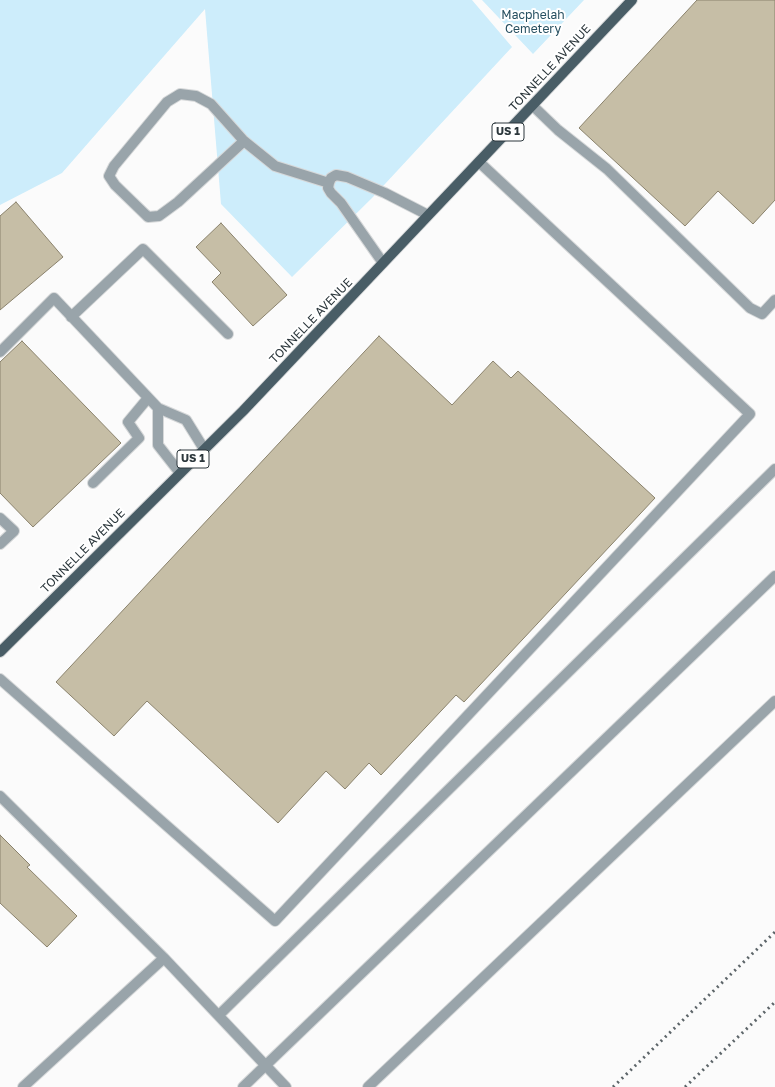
<!DOCTYPE html>
<style>
body{margin:0}
canvas{display:block;background:#fbfbfb}
</style>
<canvas width="775" height="1087"></canvas>
<script>
const ctx = document.querySelector('canvas').getContext('2d');
ctx.lineJoin = 'round';
function fillPath(path, color) { ctx.fillStyle = color; ctx.fill(path, 'evenodd'); }
const poly = rows => new Path2D(rows.map(r => 'M' + r).join(''));
function stroke(path, color, width, dash) { ctx.strokeStyle = color; ctx.lineWidth = width; ctx.lineCap = dash ? 'butt' : 'round'; ctx.setLineDash(dash || []); ctx.stroke(path); }
function write(font, color, halo, rows, align = 'center') {
  ctx.font = font + ' "Golos Text",sans-serif'; ctx.lineWidth = 4; ctx.setLineDash([]); ctx.textBaseline = 'middle'; ctx.strokeStyle = halo; ctx.fillStyle = color; for (const [text, x, y, turn = 0] of rows) {
    ctx.save(); ctx.translate(x, y); ctx.rotate((+turn || 0) * Math.PI / 180); ctx.textAlign = isNaN(turn) ? turn : align; if (halo) ctx.strokeText(text, 0, 0); ctx.fillText(text, 0, 0); ctx.restore();
  }
}
fillPath(poly([
 [0,0,472,0,512,47,372,198,292,277,221,204,205,9,62,173,0,205],
 [482,0,584,0,533,54]
]), '#cdedfb');
const building = poly([
 [697,0,775,0,775,200,753,224,718,191,685,226,579,128,697,0],
 [16,202,63,257,0,310,0,216,16,202],
 [221,223,287,295,253,326,212,282,221,273,196,247,221,223],
 [379,336,452,405,493,361,511,378,518,371,655,498,464,702,456,695,381,775,369,763,345,789,326,771,278,823,147,701,114,736,56,682,379,336],
 [22,341,121,443,33,527,0,493,0,362,22,341],
 [0,835,30,865,27,867,77,916,47,947,0,903,0,835]
]);
fillPath(building, '#c6bea6');
stroke(building, '#8a826c', 1);
const lane = poly([
 [533,106,558,130,607,169,750,308,762,314,775,300],
 [244,141,178,202,159,216,148,217,115,185,109,176,114,166,167,102,180,94,196,96,211,104,244,141,275,166,329,183],
 [383,263,341,203,331,193,328,188,329,183,331,178,336,175,347,177,385,193,428,215],
 [71,317,143,249,228,334],
 [0,352,54,298,158,408,186,420,204,449],
 [158,408,158,445,180,473],
 [93,483,139,438,128,422,148,398],
 [0,518,14,531,0,544],
 [0,679,275,921,750,414,479,162],
 [0,796,164,958,286,1087],
 [219,1015,775,469],
 [23,1087,164,958],
 [243,1087,775,576],
 [368,1087,775,701]
]);
const primary = poly([
 [0,652,243,411,632,0]
]);
stroke(lane, '#d6d8d9', 12);
stroke(primary, '#d6d8d9', 12);
stroke(lane, '#99a4aa', 10);
stroke(primary, '#495d66', 10);
stroke(poly([
 [613,1087,775,932],
 [685,1087,775,1002]
]), '#5d6569', 3, [2, 4]);
for (const [x, y, w] of [
 [508,132,32],
 [193,459,32]
]) { const box = new Path2D(); box.roundRect(x - w / 2, y - 9, w, 18, 3); ctx.fillStyle = '#fff'; ctx.fill(box); stroke(box, '#2c373c', 1); }
write('bold 11px', '#2c373c', null, [
 ["US 1",508,132],
 ["US 1",193,459]
]);
write('12px', '#264f60', '#fff', [
 ["Macphelah",533,15],
 ["Cemetery",533,29]
]);
write('12px', '#2c373c', '#fff', [
 ["TONNELLE AVENUE",550,68,-47],
 ["TONNELLE AVENUE",311,321,-46],
 ["TONNELLE AVENUE",83,551,-45]
]);
</script>
